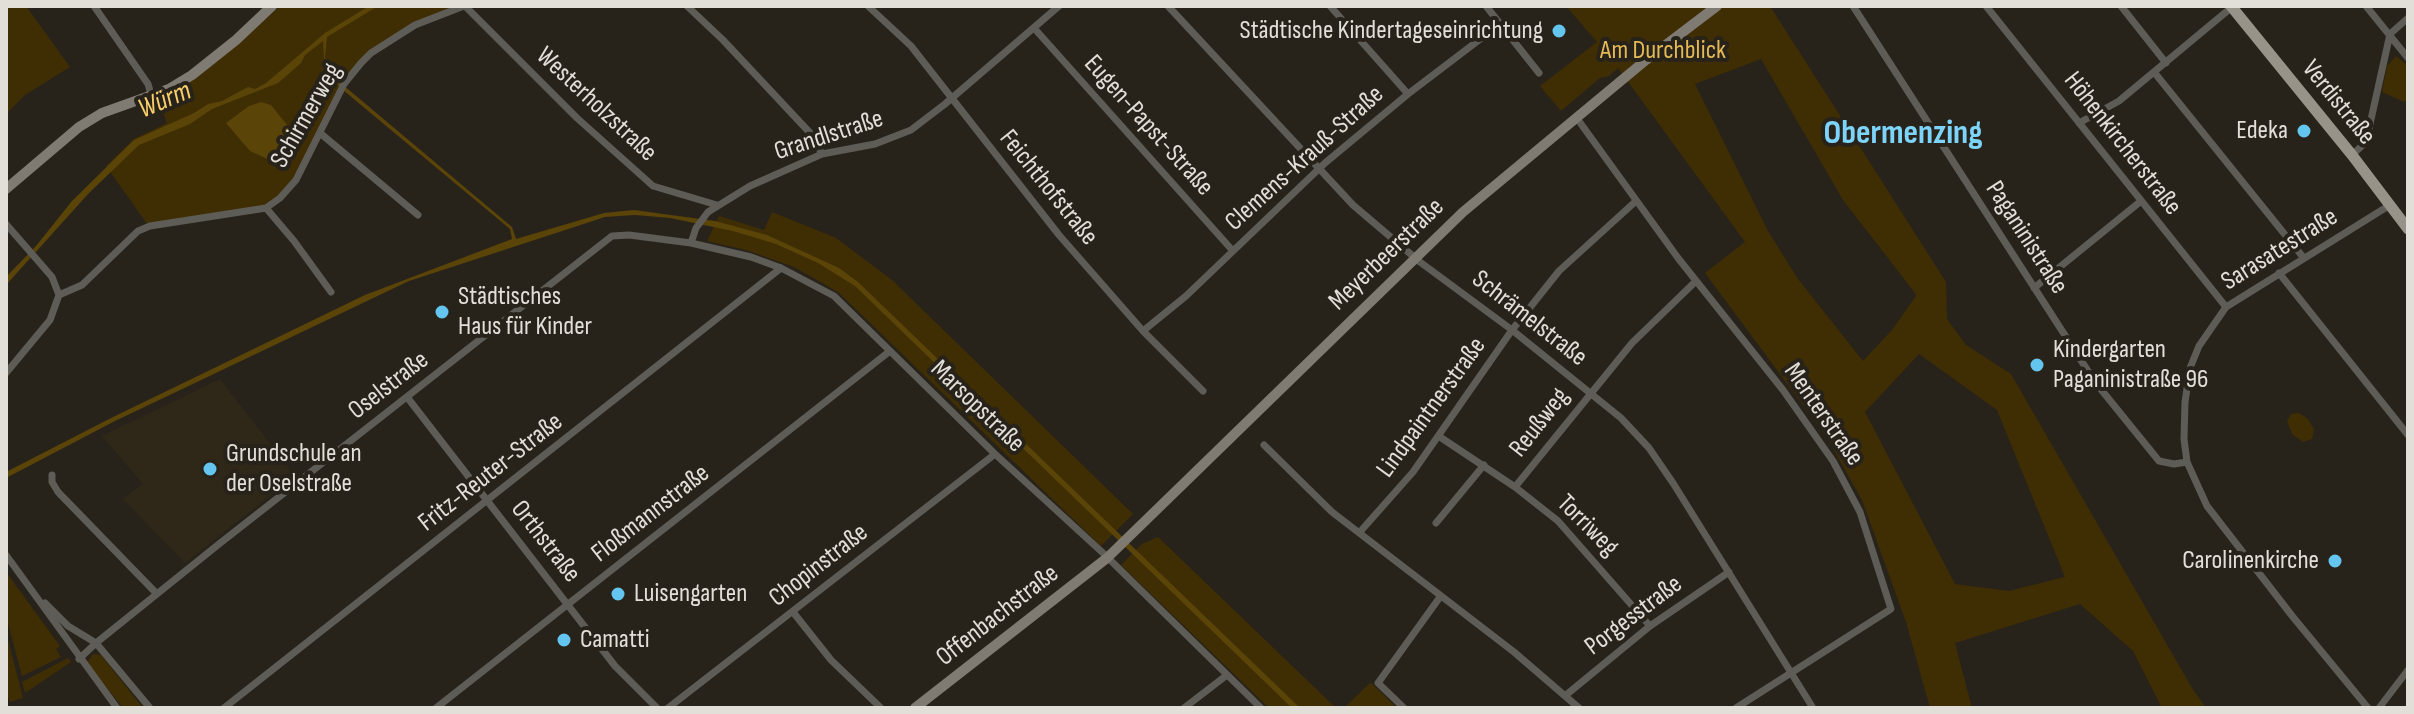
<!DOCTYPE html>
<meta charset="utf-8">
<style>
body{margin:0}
#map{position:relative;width:2414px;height:714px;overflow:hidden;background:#28231a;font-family:"Sofia Sans Condensed",sans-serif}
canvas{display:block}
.frame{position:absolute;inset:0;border:8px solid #e2dfd8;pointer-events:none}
</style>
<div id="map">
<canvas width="2414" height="714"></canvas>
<div class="frame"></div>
</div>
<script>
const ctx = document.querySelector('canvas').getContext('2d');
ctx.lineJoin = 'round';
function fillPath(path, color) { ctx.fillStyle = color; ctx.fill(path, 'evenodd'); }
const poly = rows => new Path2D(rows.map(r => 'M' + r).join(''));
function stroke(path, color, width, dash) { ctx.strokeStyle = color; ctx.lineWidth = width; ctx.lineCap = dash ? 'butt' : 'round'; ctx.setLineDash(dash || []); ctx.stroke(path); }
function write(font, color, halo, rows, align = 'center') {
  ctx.font = font + ' "Sofia Sans Condensed",sans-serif'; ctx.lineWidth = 8; ctx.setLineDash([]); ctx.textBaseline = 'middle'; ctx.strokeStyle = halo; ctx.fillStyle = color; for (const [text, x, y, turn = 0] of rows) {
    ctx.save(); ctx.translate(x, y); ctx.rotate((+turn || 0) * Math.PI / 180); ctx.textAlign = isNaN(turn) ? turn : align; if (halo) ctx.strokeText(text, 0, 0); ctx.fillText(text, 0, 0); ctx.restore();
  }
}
fillPath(poly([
 [220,379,295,476,185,563,123,499,143,484,102,436]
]), '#2f2818');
fillPath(poly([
 [6,6,26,6,70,67,25,95,6,114],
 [280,6,469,6,416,28,370,57,348,82,296,183,265,209,150,228,106,166,134,139,167,123,156,95,239,43],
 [1566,6,1770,6,1946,282,1947,319,1966,345,2011,374,2192,688,2206,708,2162,708,2133,651,2080,604,1955,643,1972,708,1930,708,1906,622,1862,500,1826,436,1705,273,1745,242,1618,68,1609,76,1600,78,1561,111,1540,86,1597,42],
 [1761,59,1843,200,1915,293,1916,296,1892,330,1863,361,1798,279,1768,231,1695,84],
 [1919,354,1997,410,2065,577,2009,591,1955,584,1865,412],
 [2396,56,2408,66,2408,98,2404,102,2382,92,2387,66],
 [772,212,836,238,892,280,1133,514,1101,546,838,292,794,267,746,250,707,241,719,216,764,230],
 [2299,413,2307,418,2314,429,2312,439,2303,442,2292,434,2287,421,2291,414],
 [1158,537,1336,708,1269,708,1121,565,1142,544],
 [6,572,60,646,56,649,61,657,22,676,6,616],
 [6,632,23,698,10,702,6,691],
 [93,654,101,655,143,708,123,708,89,665,88,661],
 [68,658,71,662,25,693,22,682],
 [1371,683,1397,708,1344,708,1370,683]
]), '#3f2e03');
fillPath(poly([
 [369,6,378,6,327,37,325,57,330,74,512,227,516,239,604,213,634,210,715,221,767,235,839,268,858,282,1300,708,1292,708,855,286,818,263,776,244,733,231,670,218,635,215,605,217,409,281,115,421,6,478,6,472,113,417,365,295,512,239,510,229,331,80,324,57,323,41,305,55,301,63,278,83,212,109,190,124,139,145,89,193,6,285,6,277,36,246,72,201,134,140,194,113,208,104,222,101,248,87,255,89,266,83,325,33],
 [261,102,271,105,291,130,281,156,272,161,250,151,226,123,249,106]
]), '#5b4408');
stroke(poly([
 [94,6,148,84,151,94],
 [465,6,577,118,653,186,717,205],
 [687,6,723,40,812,135,822,154],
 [868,6,911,46,1059,235,1143,331,1203,391],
 [1168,6,1353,205,1420,262,1512,330,1621,418,1649,448,1673,483,1813,708],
 [1330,6,1408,94],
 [1486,6,1539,73],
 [1853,6,2095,382,2159,461,2174,464,2187,462],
 [1986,6,2226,307],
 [2121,6,2166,63],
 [2366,6,2408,58],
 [1034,28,1233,251],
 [2154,72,2303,257],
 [1576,117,1678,258,1783,390,1833,461,1860,512,1891,609,1736,708],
 [2079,123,2119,101,2232,7],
 [320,133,418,215],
 [2352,155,2366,142,2390,34,2408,18],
 [266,208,294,241,331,292],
 [6,224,52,277,59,295,50,320,6,373],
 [691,243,696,228,708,212,750,186,822,154,875,144,911,130,945,104,1059,6],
 [2279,273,2408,435],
 [2034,288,2141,201],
 [59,295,82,285,138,231,150,226,266,208,280,198,296,180,344,84,361,63,371,53,415,25,464,6],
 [1143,331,1186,296,1325,163,1408,94,1500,24],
 [407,397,615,666,657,708],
 [1440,437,1515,487,1558,521,1650,626],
 [1264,445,1332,512,1514,652,1579,708],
 [52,475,52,482,58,492,157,594],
 [1515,487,1632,343,1696,281],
 [1436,523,1484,465],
 [1359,533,1413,472,1512,330,1559,271,1636,201],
 [6,555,117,708],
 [45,603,68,626,96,643,150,708],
 [793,612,831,660,881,708],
 [79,659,96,643,219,544,612,236,629,235,691,243,751,257,781,268,834,296,995,454,1103,553,1261,708],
 [1566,695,1650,626,1729,572],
 [224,708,781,268],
 [436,708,890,351],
 [668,708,995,454],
 [1184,708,1227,675],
 [1404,708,1378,683,1440,597],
 [2368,708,2293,617,2207,506,2187,462,2184,439,2185,402,2190,368,2199,346,2226,307,2390,205],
 [2379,708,2408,670]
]), '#5e5c57', 7);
stroke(poly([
 [6,189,79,127,102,113,169,89,192,75,236,40,272,6],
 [915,708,1107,558,1463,212,1646,60,1717,6]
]), '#7f7b73', 10);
stroke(poly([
 [2231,6,2352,155,2408,229]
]), '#989389', 11);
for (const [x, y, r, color] of [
 [1559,31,8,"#64c5ee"],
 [2304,131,8,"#64c5ee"],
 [442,312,8,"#64c5ee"],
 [2037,365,8,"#64c5ee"],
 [210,469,8,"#64c5ee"],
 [2335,561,8,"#64c5ee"],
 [618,594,8,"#64c5ee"],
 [564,640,8,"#64c5ee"]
]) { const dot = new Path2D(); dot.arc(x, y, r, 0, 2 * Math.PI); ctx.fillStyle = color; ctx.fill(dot); stroke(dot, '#28231a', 3); }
write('26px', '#e2dfd8', '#28231a', [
 ["Städtische Kindertageseinrichtung",1543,31,"right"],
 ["Edeka",2288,131,"right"],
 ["Städtisches",458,297],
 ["Haus für Kinder",458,327],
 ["Kindergarten",2053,350],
 ["Paganinistraße 96",2053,380],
 ["Grundschule an",226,454],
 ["der Oselstraße",226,484],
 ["Carolinenkirche",2319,561,"right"],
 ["Luisengarten",634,594],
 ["Camatti",580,640]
], 'left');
write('26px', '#e5ba56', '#28231a', [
 ["Am Durchblick",1663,51]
]);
write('26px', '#e2dfd8', '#28231a', [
 ["Verdistraße",2338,103,51],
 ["Westerholzstraße",596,105,43],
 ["Schirmerweg",307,116,-60],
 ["Eugen-Papst-Straße",1148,126,48],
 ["Grandlstraße",829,136,-18],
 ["Höhenkircherstraße",2122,144,52],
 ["Clemens-Krauß-Straße",1305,159,-42],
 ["Feichthofstraße",1048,188,51],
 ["Paganinistraße",2026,238,57],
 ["Sarasatestraße",2280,250,-32],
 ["Meyerbeerstraße",1387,255,-44],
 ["Schrämelstraße",1529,319,38],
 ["Oselstraße",389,386,-38],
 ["Marsopstraße",977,407,44],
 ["Lindpaintnerstraße",1432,408,-54],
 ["Menterstraße",1823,415,55],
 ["Reußweg",1540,423,-52],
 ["Fritz-Reuter-Straße",491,473,-38],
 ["Floßmannstraße",651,514,-38],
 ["Torriweg",1587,526,45],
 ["Orthstraße",545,542,52],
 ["Chopinstraße",819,566,-38],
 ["Offenbachstraße",998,616,-38],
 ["Porgesstraße",1634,616,-37]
]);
write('italic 28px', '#face6b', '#28231a', [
 ["Würm",165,101,-23]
]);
write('bold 34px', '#7dd4fb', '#28231a', [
 ["Obermenzing",1903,134]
]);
</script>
